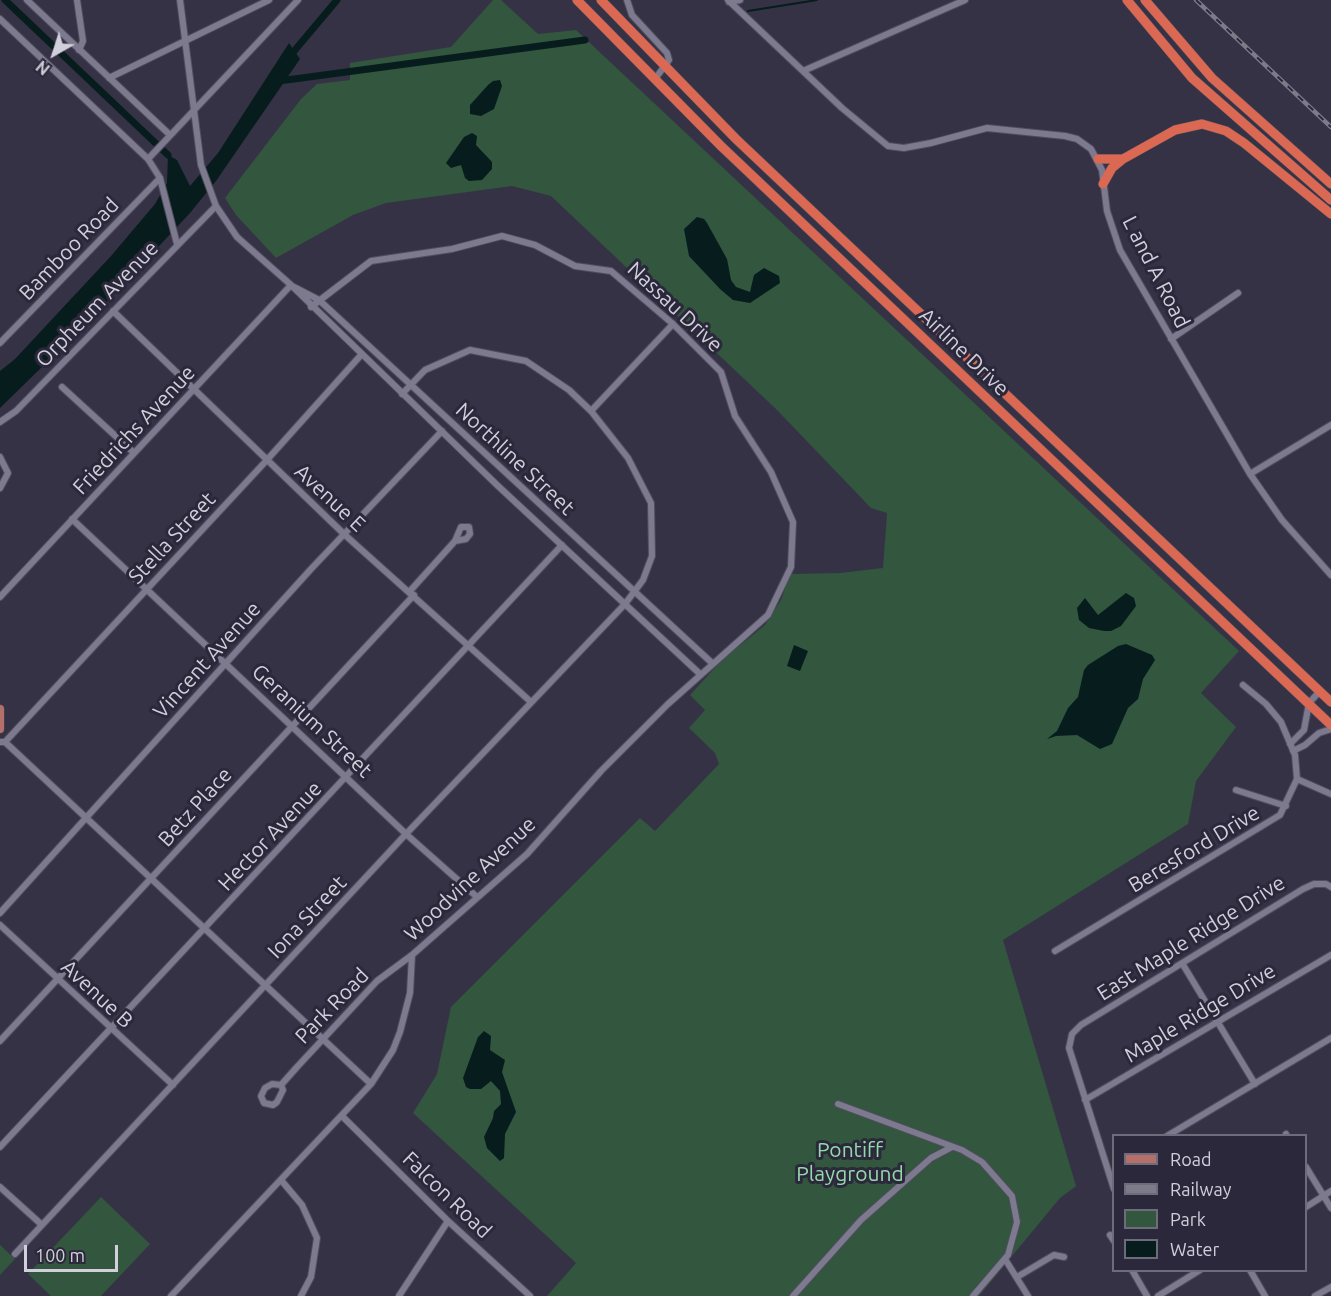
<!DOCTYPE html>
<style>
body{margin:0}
#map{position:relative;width:1331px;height:1296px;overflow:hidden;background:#363245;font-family:Ubuntu,sans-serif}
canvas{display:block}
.legend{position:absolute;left:1112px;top:1134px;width:195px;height:138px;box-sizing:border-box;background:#2c283b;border:2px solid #6e6b7b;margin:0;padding:8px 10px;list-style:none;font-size:18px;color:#d1cfdb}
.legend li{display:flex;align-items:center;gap:12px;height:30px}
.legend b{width:30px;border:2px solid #6e6b7b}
.north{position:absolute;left:24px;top:24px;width:60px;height:60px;-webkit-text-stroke:4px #2c283b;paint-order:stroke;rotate:219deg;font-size:16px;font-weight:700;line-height:24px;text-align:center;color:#d1cfdb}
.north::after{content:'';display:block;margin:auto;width:21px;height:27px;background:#d1cfdb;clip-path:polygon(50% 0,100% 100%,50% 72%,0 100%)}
.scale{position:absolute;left:24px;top:1245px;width:94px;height:27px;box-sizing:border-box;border:3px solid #d1cfdb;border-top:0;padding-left:8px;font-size:18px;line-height:21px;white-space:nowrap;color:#d1cfdb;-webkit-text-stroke:4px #2c283b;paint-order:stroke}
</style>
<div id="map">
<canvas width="1331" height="1296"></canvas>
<ul class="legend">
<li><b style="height:8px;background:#b56f6b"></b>Road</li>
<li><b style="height:8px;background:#7d7a8a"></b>Railway</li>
<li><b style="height:16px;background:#32563e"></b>Park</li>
<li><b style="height:16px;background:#071d1d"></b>Water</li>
</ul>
<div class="north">N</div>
<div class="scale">100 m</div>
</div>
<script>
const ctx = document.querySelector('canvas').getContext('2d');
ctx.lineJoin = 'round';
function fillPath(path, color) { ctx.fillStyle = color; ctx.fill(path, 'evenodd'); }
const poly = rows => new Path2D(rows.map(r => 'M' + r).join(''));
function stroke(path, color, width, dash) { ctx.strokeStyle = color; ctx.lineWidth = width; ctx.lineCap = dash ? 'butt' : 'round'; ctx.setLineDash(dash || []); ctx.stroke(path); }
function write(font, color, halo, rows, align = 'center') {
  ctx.font = font + ' Ubuntu,sans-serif'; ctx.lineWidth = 6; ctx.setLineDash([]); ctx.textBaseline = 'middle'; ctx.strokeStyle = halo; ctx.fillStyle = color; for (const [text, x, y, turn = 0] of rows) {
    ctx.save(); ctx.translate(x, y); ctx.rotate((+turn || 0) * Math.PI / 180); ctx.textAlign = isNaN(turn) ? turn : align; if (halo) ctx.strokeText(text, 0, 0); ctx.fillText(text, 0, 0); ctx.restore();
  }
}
fillPath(poly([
 [493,0,501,0,538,34,576,30,1239,651,1201,693,1236,727,1196,781,1188,824,1003,940,1076,1186,1060,1198,979,1296,547,1296,576,1263,413,1113,437,1074,451,1007,640,818,655,831,719,764,715,753,689,728,705,710,690,695,721,661,765,625,781,600,790,574,840,573,883,568,887,513,871,508,777,410,551,196,512,186,386,203,353,215,276,258,236,215,225,198,301,99,317,84,350,80,350,63,451,47],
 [101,1197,150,1244,101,1296,51,1296,28,1274],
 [0,1245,15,1259,0,1275]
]), '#32563e');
fillPath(poly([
 [289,43,300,59,216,181,190,213,88,322,0,408,0,371,15,359,111,256,155,204,167,183,168,155,177,160,190,186,218,153],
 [500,80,502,86,494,109,481,116,470,114,470,105,488,85,493,81],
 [472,133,477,136,476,145,492,162,492,169,482,180,469,181,465,178,461,165,451,168,446,163,464,137],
 [697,217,704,219,707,223,727,259,731,280,736,287,750,292,754,275,764,268,779,276,780,283,750,303,733,300,720,289,689,256,684,229],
 [1126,593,1134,598,1136,606,1121,626,1111,631,1104,631,1089,628,1079,620,1077,608,1085,598,1098,615],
 [1126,644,1152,655,1155,660,1143,679,1138,699,1128,708,1112,744,1100,749,1077,735,1056,736,1047,739,1057,731,1068,708,1078,697,1084,670,1088,665,1118,646],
 [794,645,808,651,800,671,787,666],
 [484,1031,491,1036,490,1050,505,1060,502,1072,516,1112,505,1134,504,1158,500,1161,487,1148,484,1137,493,1118,494,1111,501,1104,500,1091,491,1081,481,1089,470,1089,466,1087,463,1078,478,1037]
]), '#071d1d');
stroke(poly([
 [748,11,817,0]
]), '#071d1d', 2);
stroke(poly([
 [5,0,168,155],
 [290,56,337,0],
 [279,81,585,40]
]), '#071d1d', 7);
const minor = poly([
 [27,0,170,135],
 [77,0,83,41,79,50],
 [180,0,201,165,216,206,237,237,291,285,497,485,700,674],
 [627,0,632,15,667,53,669,60,655,79],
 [728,0,842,108,888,146,904,148,931,143,987,128,1065,136,1077,139,1091,149,1102,170,1107,211,1120,250,1250,474,1282,520,1331,575],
 [729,2,740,0],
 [0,19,148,159,160,178,177,244],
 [803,71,965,0],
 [109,78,269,0],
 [148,159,298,0],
 [294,287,319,300,712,663],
 [113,311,345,535,531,702],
 [1171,339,1238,293],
 [0,343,160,178],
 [62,387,133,452],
 [591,411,673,324],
 [0,422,16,411,216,206],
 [0,457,8,473,0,488],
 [1250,474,1331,425],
 [72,519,406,834,477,897],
 [410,591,455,541,466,539,470,534,469,527,461,527,455,541],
 [0,597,291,285],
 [0,742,5,742,371,1084],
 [5,742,266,461,361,355],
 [1290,744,1304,730,1309,703,1320,691],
 [1293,751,1305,745,1319,733,1331,729],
 [1297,779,1331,794],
 [1236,790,1286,806],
 [0,913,311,569,442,431],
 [0,925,173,1085],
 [1055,951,1280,815,1297,779,1295,755,1281,722,1266,704,1243,685],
 [1182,963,1255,1084],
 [0,1041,414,595],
 [281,1085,272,1084,265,1088,261,1096,264,1103,273,1105,277,1102,283,1090,281,1085,297,1067,377,981,412,955],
 [1085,1100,1331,955],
 [838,1104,962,1150,982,1162,1012,1196,1017,1222,1008,1255,973,1296],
 [342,1116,448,1221,530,1296],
 [1286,1134,1287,1136],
 [1167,1136,1331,1038],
 [0,1147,562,545],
 [1306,1167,1331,1208],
 [281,1180,302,1205,317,1238,311,1277,301,1296],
 [0,1187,42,1225],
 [1114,1189,1069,1048,1072,1034,1081,1025,1303,889,1314,884,1326,884,1331,887],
 [1306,1207,1331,1191],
 [1110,1235,1114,1241],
 [15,1254,406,834,625,604,643,580,652,556,651,503,628,458,591,411,569,390,526,361,470,350,425,370,402,394],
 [1005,1259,1028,1296],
 [1132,1270,1147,1296],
 [1250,1270,1265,1296],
 [1017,1277,1054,1255,1064,1257],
 [171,1296,371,1084,393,1050,400,1032,410,993,412,955,527,854,601,771,668,704,768,615,791,567,793,522,771,472,735,416,721,372,673,324,611,271,575,266,535,245,502,236,452,249,371,261,311,307],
 [399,1296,448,1221],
 [793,1296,861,1220,931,1158,952,1147],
 [1158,1296,1200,1270],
 [1315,1296,1331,1287]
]);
const major = poly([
 [0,709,0,729]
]);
const highway = poly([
 [577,0,721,146,1331,725],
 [601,0,736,139,1331,702],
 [1127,0,1192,78,1331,200],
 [1145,0,1212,78,1331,184],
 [1098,159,1123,159],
 [1103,184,1112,168,1123,159,1175,130,1202,124,1226,131,1244,143,1331,214]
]);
stroke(minor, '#504d5c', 8);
stroke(major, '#504d5c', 9);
stroke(highway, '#504d5c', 10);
stroke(minor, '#7d798f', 6);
stroke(major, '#b56f6b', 8);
stroke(highway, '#db6853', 9);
const rail = poly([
 [1196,0,1331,127]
]);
stroke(rail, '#7d7a8a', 4.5);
stroke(rail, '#2c283b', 2, [7]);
write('21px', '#d1cfdb', '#2c283b', [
 ["Bamboo Road",69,249,-46],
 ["L and A Road",1156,272,63],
 ["Orpheum Avenue",97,304,-46],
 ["Nassau Drive",675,307,43],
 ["Airline Drive",964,352,44],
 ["Friedrichs Avenue",134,430,-47],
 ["Northline Street",515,459,43],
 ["Avenue E",330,498,43],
 ["Stella Street",172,538,-47],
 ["Vincent Avenue",207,660,-48],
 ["Geranium Street",312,721,43],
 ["Betz Place",195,807,-48],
 ["Hector Avenue",270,836,-47],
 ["Beresford Drive",1194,849,-31],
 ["Woodvine Avenue",470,879,-43],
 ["Iona Street",307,917,-47],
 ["East Maple Ridge Drive",1191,938,-32],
 ["Avenue B",97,994,43],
 ["Park Road",332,1006,-46],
 ["Maple Ridge Drive",1200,1013,-31],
 ["Falcon Road",447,1195,44]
]);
write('21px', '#93daa9', '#2c283b', [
 ["Pontiff",850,1150],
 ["Playground",850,1174]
]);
</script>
